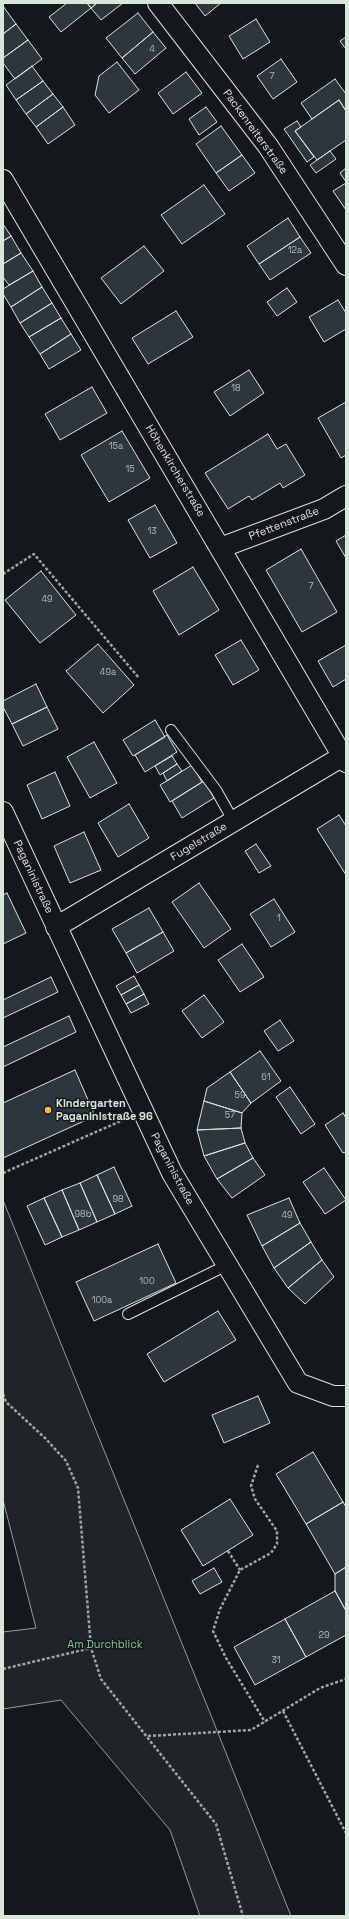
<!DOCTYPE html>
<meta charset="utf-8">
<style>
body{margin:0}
#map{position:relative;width:349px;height:1919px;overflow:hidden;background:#14181c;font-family:"Space Grotesk",sans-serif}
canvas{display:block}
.frame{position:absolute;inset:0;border:4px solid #d8e6dc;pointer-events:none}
</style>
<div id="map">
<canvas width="349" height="1919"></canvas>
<div class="frame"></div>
</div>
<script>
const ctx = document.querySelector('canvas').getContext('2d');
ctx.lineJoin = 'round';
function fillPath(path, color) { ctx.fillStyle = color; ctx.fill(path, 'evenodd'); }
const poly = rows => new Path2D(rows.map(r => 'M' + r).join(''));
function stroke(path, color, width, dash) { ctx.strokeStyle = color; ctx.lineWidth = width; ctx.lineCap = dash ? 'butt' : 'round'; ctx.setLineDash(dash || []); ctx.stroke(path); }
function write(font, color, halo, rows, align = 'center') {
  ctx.font = font + ' "Space Grotesk",sans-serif'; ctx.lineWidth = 3; ctx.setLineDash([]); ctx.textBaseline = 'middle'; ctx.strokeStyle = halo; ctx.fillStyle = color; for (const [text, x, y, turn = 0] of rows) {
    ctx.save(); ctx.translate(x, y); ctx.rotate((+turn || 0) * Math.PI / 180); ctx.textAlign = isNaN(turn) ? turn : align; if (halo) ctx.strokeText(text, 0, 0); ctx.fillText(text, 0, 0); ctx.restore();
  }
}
const green = poly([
 [3,1200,212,1718,291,1916,200,1916,170,1830,61,1700,3,1709,3,1632,36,1628,3,1500,3,1200]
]);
fillPath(green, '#202428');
stroke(green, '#939e99', 1);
const building = poly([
 [67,3,87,3,91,8,61,32,49,17,67,3],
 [87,3,97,3,91,8,87,3],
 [97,3,123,3,101,20,91,8,97,3],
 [195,3,221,3,205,16,195,3],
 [3,6,16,24,3,34,3,6],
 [138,13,153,32,122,58,106,38,138,13],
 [256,19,270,42,243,59,229,36,256,19],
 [16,24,28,40,3,58,3,34,16,24],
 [153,32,166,48,135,74,122,58,153,32],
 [346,37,346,49,340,41,346,37],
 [28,40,42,59,15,79,3,63,3,58,28,40],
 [281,59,297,82,273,99,257,76,281,59],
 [117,62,139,90,109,113,95,95,99,76,117,62],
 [32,66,43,81,16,100,6,85,32,66],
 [186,72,202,93,173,114,158,93,186,72],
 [335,79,346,94,346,111,339,100,312,119,301,103,335,79],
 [43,81,53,94,26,114,16,100,43,81],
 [53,94,63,107,36,127,26,114,53,94],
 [339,100,346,111,346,140,317,160,295,131,339,100],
 [63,107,75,125,48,144,36,127,63,107],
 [206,107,217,122,199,135,189,119,206,107],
 [297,121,301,127,295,131,314,157,307,162,284,129,297,121],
 [221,126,242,155,216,173,196,144,221,126],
 [330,151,336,159,316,173,310,165,330,151],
 [242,155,255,173,229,191,216,173,242,155],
 [346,168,346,182,340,173,346,168],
 [346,183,346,210,333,191,346,183],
 [204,185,225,214,182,244,161,215,204,185],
 [288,218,300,237,259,264,247,246,288,218],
 [3,224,11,236,3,241,3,224],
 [11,236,21,253,3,264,3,241,11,236],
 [300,237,311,253,270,280,259,264,300,237],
 [144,246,164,271,121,304,101,278,144,246],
 [21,253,33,271,9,285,3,277,3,264,21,253],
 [33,271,42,287,11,307,3,294,3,289,33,271],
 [42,287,52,303,20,323,11,307,42,287],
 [287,288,297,302,277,316,267,302,287,288],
 [338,300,346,313,346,329,324,342,309,317,338,300],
 [52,303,61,318,29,337,20,323,52,303],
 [176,311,193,337,148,364,132,338,176,311],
 [61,318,71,334,40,354,29,337,61,318],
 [71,334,81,350,49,369,40,354,71,334],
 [249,370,264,393,230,416,214,392,249,370],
 [92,387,107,413,60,440,45,414,92,387],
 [346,402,346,455,341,458,318,418,346,402],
 [122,431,150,478,109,502,81,455,122,431],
 [268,434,277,449,286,444,305,475,283,488,280,483,252,500,249,496,228,509,205,473,268,434],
 [155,505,177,543,150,558,128,520,155,505],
 [346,535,346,558,336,541,346,535],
 [301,549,337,612,302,632,266,570,301,549],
 [193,567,219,610,179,635,153,591,193,567],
 [41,571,76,615,40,643,5,600,41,571],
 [241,640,259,670,233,685,215,655,241,640],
 [98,644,134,685,103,713,66,671,98,644],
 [346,645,346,679,333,687,318,661,346,645],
 [36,684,47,707,12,724,3,707,3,701,36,684],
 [47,707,58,729,23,746,12,724,47,707],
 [155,720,165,737,133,756,123,740,155,720],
 [167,735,177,752,145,772,135,755,167,735],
 [94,742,117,783,90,798,67,757,94,742],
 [172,756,177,764,160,775,155,766,172,756],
 [177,764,182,771,167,781,163,773,177,764],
 [192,765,202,782,170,802,160,785,192,765],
 [55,772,70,806,42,819,27,785,55,772],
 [204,781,214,798,182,818,172,801,204,781],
 [129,804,149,838,118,857,98,823,129,804],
 [339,815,346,826,346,875,317,829,339,815],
 [84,832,101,870,70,883,54,846,84,832],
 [256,844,271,866,259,873,245,851,256,844],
 [199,883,231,929,204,948,172,902,199,883],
 [7,893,26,933,3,944,3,895,7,893],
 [274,899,295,932,271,947,250,914,274,899],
 [149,908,163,932,126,953,112,929,149,908],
 [163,932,174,951,137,973,126,953,163,932],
 [242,944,264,977,240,992,218,960,242,944],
 [134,976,139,985,121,995,116,986,134,976],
 [51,977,58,992,3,1018,3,1000,51,977],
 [139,985,144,994,126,1004,121,995,139,985],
 [144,994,149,1004,131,1013,126,1004,144,994],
 [204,995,224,1022,202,1038,182,1011,204,995],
 [69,1016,76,1032,3,1067,3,1047,69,1016],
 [280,1020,294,1041,278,1051,264,1031,280,1020],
 [260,1051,281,1081,251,1103,230,1072,260,1051],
 [75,1070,95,1116,3,1158,3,1103,75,1070],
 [230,1072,251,1103,242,1113,204,1101,207,1088,230,1072],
 [290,1087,315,1124,301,1134,276,1097,290,1087],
 [204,1101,242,1113,241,1128,197,1130,204,1101],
 [343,1113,346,1118,346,1152,343,1153,325,1125,343,1113],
 [241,1128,245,1143,204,1156,197,1130,241,1128],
 [245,1143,253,1158,217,1179,204,1156,245,1143],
 [253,1158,265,1175,232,1198,217,1179,253,1158],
 [114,1167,132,1206,115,1214,97,1175,114,1167],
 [324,1168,346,1200,325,1214,303,1182,324,1168],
 [97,1175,115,1214,97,1222,80,1183,97,1175],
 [80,1183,97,1222,79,1230,62,1190,80,1183],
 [62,1190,79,1230,62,1237,44,1198,62,1190],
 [44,1198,62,1237,45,1245,27,1206,44,1198],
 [289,1198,300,1223,262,1246,247,1215,289,1198],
 [300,1223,311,1242,274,1268,262,1246,300,1223],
 [311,1242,322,1260,288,1288,274,1268,311,1242],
 [158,1244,176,1283,94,1321,76,1282,158,1244],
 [322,1260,334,1277,305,1304,288,1288,322,1260],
 [218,1311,236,1340,164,1382,147,1354,218,1311],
 [258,1396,270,1423,224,1443,212,1415,258,1396],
 [313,1452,343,1502,306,1524,276,1474,313,1452],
 [230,1499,253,1535,203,1566,181,1530,230,1499],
 [343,1502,346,1507,346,1567,335,1574,306,1524,343,1502],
 [346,1567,346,1608,345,1609,335,1591,335,1574,346,1567],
 [214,1568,222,1582,200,1594,192,1581,214,1568],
 [335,1591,346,1611,346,1635,306,1657,285,1619,335,1591],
 [285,1619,306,1657,255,1685,234,1647,285,1619]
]);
fillPath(building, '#2c363c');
stroke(building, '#d8e6dc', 1);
const service = poly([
 [171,730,216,790,234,822],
 [128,1314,227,1265]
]);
const minor = poly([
 [158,3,268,146,346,265],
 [3,180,346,762],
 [220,548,324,509,346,496],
 [3,812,172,1173,298,1383,333,1396,346,1396],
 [56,927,343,756]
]);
stroke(service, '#d8e6dc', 12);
stroke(minor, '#d8e6dc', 22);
stroke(poly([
 [3,574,34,554,139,678],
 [3,1173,123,1120],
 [3,1394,6,1402,45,1438,66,1461,78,1488,91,1648,101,1679,216,1824,243,1916],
 [258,1465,251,1486,255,1499,277,1531,277,1544,271,1553,240,1570,220,1609,213,1631,226,1658,265,1722],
 [228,1551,240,1570],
 [3,1669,91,1648],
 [283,1711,346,1833],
 [148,1736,251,1730,320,1688,346,1679]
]), '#9da8a2', 2.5, [3, 2]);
stroke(service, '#14181c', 10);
stroke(minor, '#14181c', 20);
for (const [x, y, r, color] of [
 [48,1110,4,"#ffb74d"]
]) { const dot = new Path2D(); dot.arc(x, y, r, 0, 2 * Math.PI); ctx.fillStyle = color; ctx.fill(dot); stroke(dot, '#14181c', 1.5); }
write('9px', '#adbab4', null, [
 ["4",152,50],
 ["7",272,77],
 ["12a",295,251],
 ["18",236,389],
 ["15a",116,447],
 ["15",130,470],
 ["13",152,532],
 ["7",311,587],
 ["49",47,600],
 ["49a",108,673],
 ["1",279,919],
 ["61",266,1078],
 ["59",240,1096],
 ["57",230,1116],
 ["98",118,1200],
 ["98b",83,1215],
 ["49",287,1216],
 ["100",147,1282],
 ["100a",102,1301],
 ["29",324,1636],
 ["31",276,1661]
]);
write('11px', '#d8e6dc', '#14181c', [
 ["Packenreiterstraße",255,132,54],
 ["Höhenkircherstraße",175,471,59],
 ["Pfettenstraße",284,524,-21],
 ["Fugelstraße",199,842,-31],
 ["Paganinistraße",33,877,65],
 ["Paganinistraße",172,1169,62]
]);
write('bold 11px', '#d8e6dc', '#14181c', [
 ["Kindergarten",56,1104],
 ["Paganinistraße 96",56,1117]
], 'left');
write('11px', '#8ac095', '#14181c', [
 ["Am Durchblick",105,1645]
]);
</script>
